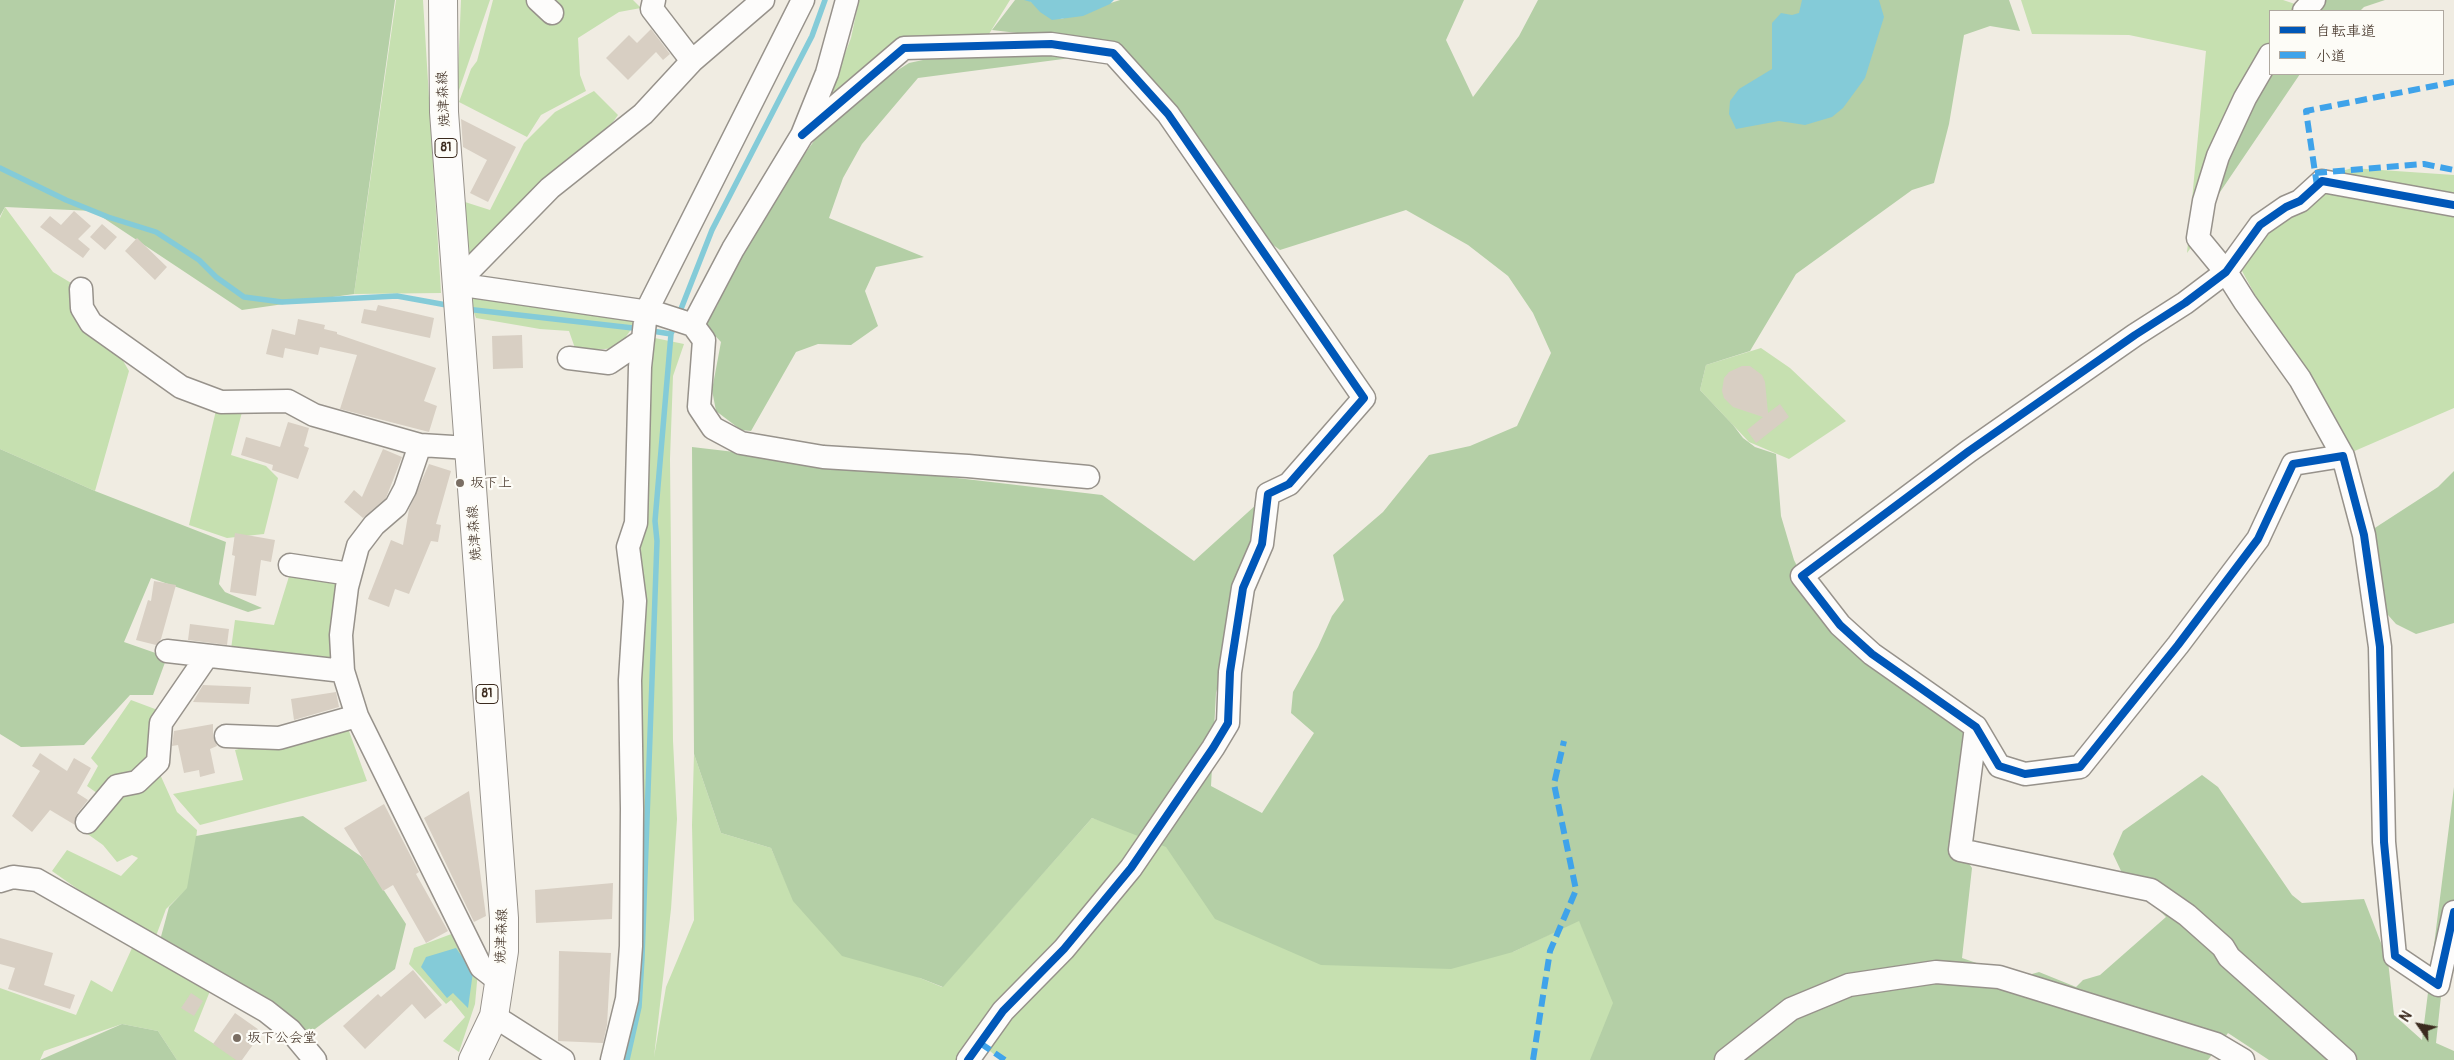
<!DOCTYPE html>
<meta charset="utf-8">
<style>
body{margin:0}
#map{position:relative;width:2454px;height:1060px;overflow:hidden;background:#f0ece2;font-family:Pangolin,"Klee One",sans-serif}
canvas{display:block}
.legend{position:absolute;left:2269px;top:10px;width:175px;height:65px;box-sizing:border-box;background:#fdfcf7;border:1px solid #afa8a0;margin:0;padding:6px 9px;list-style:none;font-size:15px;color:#3b2a1e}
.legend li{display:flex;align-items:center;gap:10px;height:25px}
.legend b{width:25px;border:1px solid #afa8a0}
.north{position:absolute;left:2394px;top:1000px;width:50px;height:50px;-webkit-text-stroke:4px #fdfcf7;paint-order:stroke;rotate:303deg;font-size:14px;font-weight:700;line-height:20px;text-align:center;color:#3b2a1e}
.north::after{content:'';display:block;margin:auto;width:18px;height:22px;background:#3b2a1e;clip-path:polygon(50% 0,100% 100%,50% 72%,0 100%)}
</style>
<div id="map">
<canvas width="2454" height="1060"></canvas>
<ul class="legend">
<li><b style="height:6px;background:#0057b8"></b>自転車道</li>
<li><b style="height:6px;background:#3fa3ea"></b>小道</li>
</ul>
<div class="north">N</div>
</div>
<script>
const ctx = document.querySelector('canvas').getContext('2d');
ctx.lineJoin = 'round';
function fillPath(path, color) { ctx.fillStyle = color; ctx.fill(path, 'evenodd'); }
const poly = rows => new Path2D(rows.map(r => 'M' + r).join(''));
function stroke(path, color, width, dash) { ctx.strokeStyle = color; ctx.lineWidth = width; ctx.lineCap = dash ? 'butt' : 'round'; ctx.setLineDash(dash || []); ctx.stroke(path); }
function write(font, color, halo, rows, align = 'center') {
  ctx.font = font + ' Pangolin,"Klee One",sans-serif'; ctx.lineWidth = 4.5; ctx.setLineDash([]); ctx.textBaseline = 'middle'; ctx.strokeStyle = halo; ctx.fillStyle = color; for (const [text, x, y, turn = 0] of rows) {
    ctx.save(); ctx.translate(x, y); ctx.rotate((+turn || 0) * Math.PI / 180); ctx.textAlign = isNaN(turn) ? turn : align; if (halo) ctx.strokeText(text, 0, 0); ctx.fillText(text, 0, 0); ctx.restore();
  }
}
fillPath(poly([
 [396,0,423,0,441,293,354,294],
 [461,0,490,0,457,96],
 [493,0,633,0,641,8,619,12,578,38,580,75,586,91,541,115,527,137,459,102,471,69,477,61],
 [859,0,1010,0,989,34,904,48,827,100,851,38],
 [2021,0,2283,0,2307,8,2305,11,2270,11,2270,58,2198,238,2187,253,2206,51,2129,35,2032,34],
 [594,91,618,115,613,122,526,197,469,259,465,202,490,210,524,143,555,112],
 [2352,168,2454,175,2454,408,2343,456,2242,271,2265,227,2322,177],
 [5,207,53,272,81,289,129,371,95,491,0,449,0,218],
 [468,296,639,318,618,348,576,351,569,331,540,329,476,318],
 [650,337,684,344,673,376,670,459,673,741,677,819,671,909,654,1057,666,987,694,920,692,825,694,754,721,833,771,848,794,901,920,978,942,987,1092,818,1513,952,1579,920,1620,1009,1594,1060,1001,1060,980,1043,967,1060,604,1060,617,1003,630,850,623,716],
 [1761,348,1790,368,1846,421,1789,459,1749,442,1700,390,1706,365],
 [217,406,242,412,231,455,266,466,278,478,264,534,227,538,189,525],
 [291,570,342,576,336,664,231,649,235,620,274,625],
 [131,700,163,712,154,761,177,812,197,830,192,884,166,909,156,936,133,928,52,871,67,850,121,876,138,858,132,855,117,862,103,845,82,830,104,798,87,786,98,766,91,758],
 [345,720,367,781,200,825,173,794,243,780,235,750],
 [454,933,478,971,475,1004,459,1052,443,1041,465,1017,451,1000,446,1004,409,964,414,948],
 [132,948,212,986,194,1031,239,1060,177,1060,158,1031,122,1024,44,1051,40,1060,0,1060,0,988,76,1015,91,980,112,992]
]), '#c6e0b0');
fillPath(poly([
 [0,0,395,0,354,294,242,310,93,211,5,207,0,216],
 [1015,0,1028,0,1061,19,1120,0,1464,0,1446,40,1473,97,1519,36,1538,0,2009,0,2020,31,1990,26,1964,35,1949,124,1934,183,1912,190,1796,274,1750,351,1706,365,1700,390,1733,425,1743,438,1755,447,1776,454,1781,516,1794,560,1802,576,1872,654,1976,727,1960,850,1972,868,1962,958,1985,966,2011,980,2039,972,2076,987,2083,980,2100,975,2166,917,2122,873,2113,854,2123,831,2202,775,2218,787,2292,895,2302,903,2364,899,2388,961,2394,1015,2422,1040,2454,787,2454,912,2446,949,2436,1043,2454,1051,2454,1060,2269,1060,2228,1033,2208,1060,1590,1060,1613,1003,1579,921,1513,952,1451,969,1321,965,1215,919,1166,847,1092,818,943,987,920,978,842,956,793,901,771,848,721,833,694,754,692,447,1102,495,1194,561,1268,494,1216,693,1211,786,1262,813,1314,733,1291,713,1293,692,1318,647,1332,616,1344,600,1333,555,1383,512,1429,455,1470,446,1517,426,1551,353,1533,313,1508,276,1468,245,1406,210,1280,250,1247,226,1110,44,992,30],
 [2325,0,2385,0,2364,7,2360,11,2317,11],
 [1109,53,918,78,862,144,843,178,829,218,924,257,876,267,865,291,878,326,851,345,818,344,796,352,751,431,741,430,716,411,712,390,721,342,704,324,717,306,730,276,796,166,814,141,830,125,890,75,909,63,946,55],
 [2273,74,2300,74,2216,198,2235,135],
 [0,449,95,491,226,542,219,584,225,592,262,608,248,612,151,578,124,642,167,657,153,695,130,695,84,745,21,747,0,734],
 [2454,471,2454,623,2416,634,2396,624,2388,615,2378,594,2364,535,2438,487],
 [303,816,362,857,406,924,395,969,303,1038,159,944,169,907,187,888,196,836],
 [122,1024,158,1031,177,1060,40,1060]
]), '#b4cfa6');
fillPath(poly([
 [1024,0,1114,0,1110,4,1083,16,1052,20,1040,12,1031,2],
 [1802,0,1879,0,1884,17,1865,78,1843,108,1832,117,1805,125,1779,121,1736,129,1729,114,1730,101,1739,89,1772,69,1772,23,1781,13,1792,15,1799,13],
 [456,948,473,972,468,1008,453,993,447,998,421,967,426,957]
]), '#84cbd8');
stroke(poly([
 [0,168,66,200,108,217,156,232,199,260,216,277,244,297,282,302,397,296,452,306],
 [466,309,633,328],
 [679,314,712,230,812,36,825,0],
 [652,331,671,334],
 [627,1060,639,1007,642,958,657,541,655,521,671,334,675,325]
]), '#84cbd8', 5.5);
fillPath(poly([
 [651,29,670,54,663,60,656,52,628,80,606,58,629,35,637,43],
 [461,119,516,147,488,202,470,193,487,160,463,147],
 [74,211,91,226,78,239,90,249,83,258,40,227,50,216,61,225],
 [102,224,117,237,105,250,90,237],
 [137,238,167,267,155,280,125,251],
 [378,305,434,318,430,338,361,323,364,309,376,311],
 [298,319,325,325,324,329,337,332,337,334,436,368,424,401,437,406,429,432,340,409,357,355,320,347,318,355,285,348,283,358,266,354,272,329,295,335],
 [522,335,523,368,493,369,492,336],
 [1742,366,1750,366,1762,375,1765,382,1768,413,1780,404,1789,417,1756,443,1747,430,1763,417,1733,407,1724,398,1722,391,1724,378,1729,372],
 [288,422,309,428,304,446,309,448,298,479,272,470,273,465,241,455,246,437,280,447],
 [383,449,402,457,386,498,363,518,344,502,354,490,362,497],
 [429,464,451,471,436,524,441,525,438,542,431,541,409,594,395,589,389,607,368,599,391,540,403,545,409,509],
 [235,533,275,540,271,562,261,560,256,596,230,592,235,556,232,555],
 [154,581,176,585,161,639,156,645,136,640,148,600,151,601],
 [190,624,229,629,227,645,188,640],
 [203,685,251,687,249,704,193,702],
 [336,692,339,707,294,720,291,699],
 [213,724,213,736,217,746,210,749,215,773,200,777,199,770,184,773,178,745,172,746,174,731],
 [40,753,67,771,74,758,91,768,77,793,88,800,77,814,75,825,50,810,32,832,12,816,40,771,32,766],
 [469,791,486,916,474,922,424,818],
 [384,804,419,872,416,874,448,931,426,943,393,885,383,891,344,828],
 [613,883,612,919,536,923,535,890],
 [0,938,53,953,44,985,75,995,70,1009,8,989,15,968,0,964],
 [559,951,611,953,607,1025,603,1043,558,1041],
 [413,970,442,1005,425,1019,412,1004,365,1049,343,1026,378,994,381,997],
 [191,993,203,1001,194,1016,181,1008],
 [235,1013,262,1032,242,1060,236,1060,213,1044]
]), '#d8cfc3');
const minor = poly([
 [538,0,552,13],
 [654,0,652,9,692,61],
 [2304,11,2314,0],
 [2270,55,2245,98,2218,156,2204,201,2198,238,2226,272,2245,302,2300,379,2343,456],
 [802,135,904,48,1051,44,1113,53,1168,114,1364,398,1289,484,1268,494,1262,544,1243,588,1230,672,1228,723,1213,748,1131,868,1064,949,1003,1011,968,1060],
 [2454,205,2322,181,2300,201,2286,207,2260,225,2226,272,2185,303,2135,335,1969,451,1802,576,1840,625,1872,654,1976,727,1999,766,2025,774,2080,767,2178,645,2258,539,2293,464,2343,456,2364,535,2380,647,2384,842,2395,956,2438,985,2454,912],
 [456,284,656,313,693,325,704,340,699,407,713,428,741,443,823,457,968,466,1088,477],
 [456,284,550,188,643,114,692,61,763,0],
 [81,289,82,308,91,323,181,387,221,402,288,401,314,415,420,445,469,448],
 [693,325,733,249,802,135,827,73,847,0],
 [569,358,609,363,643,340],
 [420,445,405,489,396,506,374,525,358,546,347,587,341,635,343,671,357,716,481,967,499,981],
 [290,565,350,574],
 [167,651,343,671],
 [1976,727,1960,850,2151,890,2187,915,2223,947,2229,957,2345,1060],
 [226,736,279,738,357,716],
 [87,822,117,786,137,782,158,762,161,723,207,656],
 [0,881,13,877,37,880,266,1011,290,1030,315,1060],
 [494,1016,563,1060],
 [612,1060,627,999,631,946,632,809,630,680,635,601,628,547,636,523,640,367,646,312,803,0],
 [1726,1060,1791,1009,1849,985,1936,972,1999,977,2216,1044,2243,1060]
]);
const major = poly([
 [443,0,444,112,504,918,504,951,494,1016,473,1060]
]);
stroke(minor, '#97928b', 25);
stroke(major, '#97928b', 30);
stroke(minor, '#fdfcfb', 22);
stroke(major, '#fdfcfb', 28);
stroke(poly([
 [2315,173,2424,164,2454,170],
 [2317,186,2306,111,2454,82],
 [980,1043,1005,1060],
 [1533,1060,1550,951,1576,890,1554,784,1564,741]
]), '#3fa3ea', 6, [12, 6]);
stroke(poly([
 [802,135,904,48,1051,44,1113,53,1168,114,1364,398,1289,484,1268,494,1262,544,1243,588,1230,672,1228,723,1213,748,1131,868,1064,949,1003,1011,968,1060],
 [2454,205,2322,181,2300,201,2286,207,2260,225,2226,272,2185,303,2135,335,1969,451,1802,576,1840,625,1872,654,1976,727,1999,766,2025,774,2080,767,2178,645,2258,539,2293,464,2343,456,2364,535,2380,647,2384,842,2395,956,2438,985,2454,912]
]), '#0057b8', 8);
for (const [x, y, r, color] of [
 [460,483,5,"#7a6e63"],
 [237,1038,5,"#7a6e63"]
]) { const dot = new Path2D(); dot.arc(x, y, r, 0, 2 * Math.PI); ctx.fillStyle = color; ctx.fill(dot); stroke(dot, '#fdfcf7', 2); }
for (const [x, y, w] of [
 [446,148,22],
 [487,694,22]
]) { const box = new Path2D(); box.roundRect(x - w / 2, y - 9.5, w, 19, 4); ctx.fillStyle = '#fdfcf7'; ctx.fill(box); stroke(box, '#3b2a1e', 1); }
write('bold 12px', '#3b2a1e', null, [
 ["81",446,148],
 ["81",487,694]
]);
write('14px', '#3b2a1e', '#fdfcf7', [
 ["焼津森線",444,99,-93],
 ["焼津森線",475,533,-94],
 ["焼津森線",502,936,-88]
]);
write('14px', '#3b2a1e', '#fdfcf7', [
 ["坂下上",470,483],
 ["坂下公会堂",247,1038]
], 'left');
</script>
